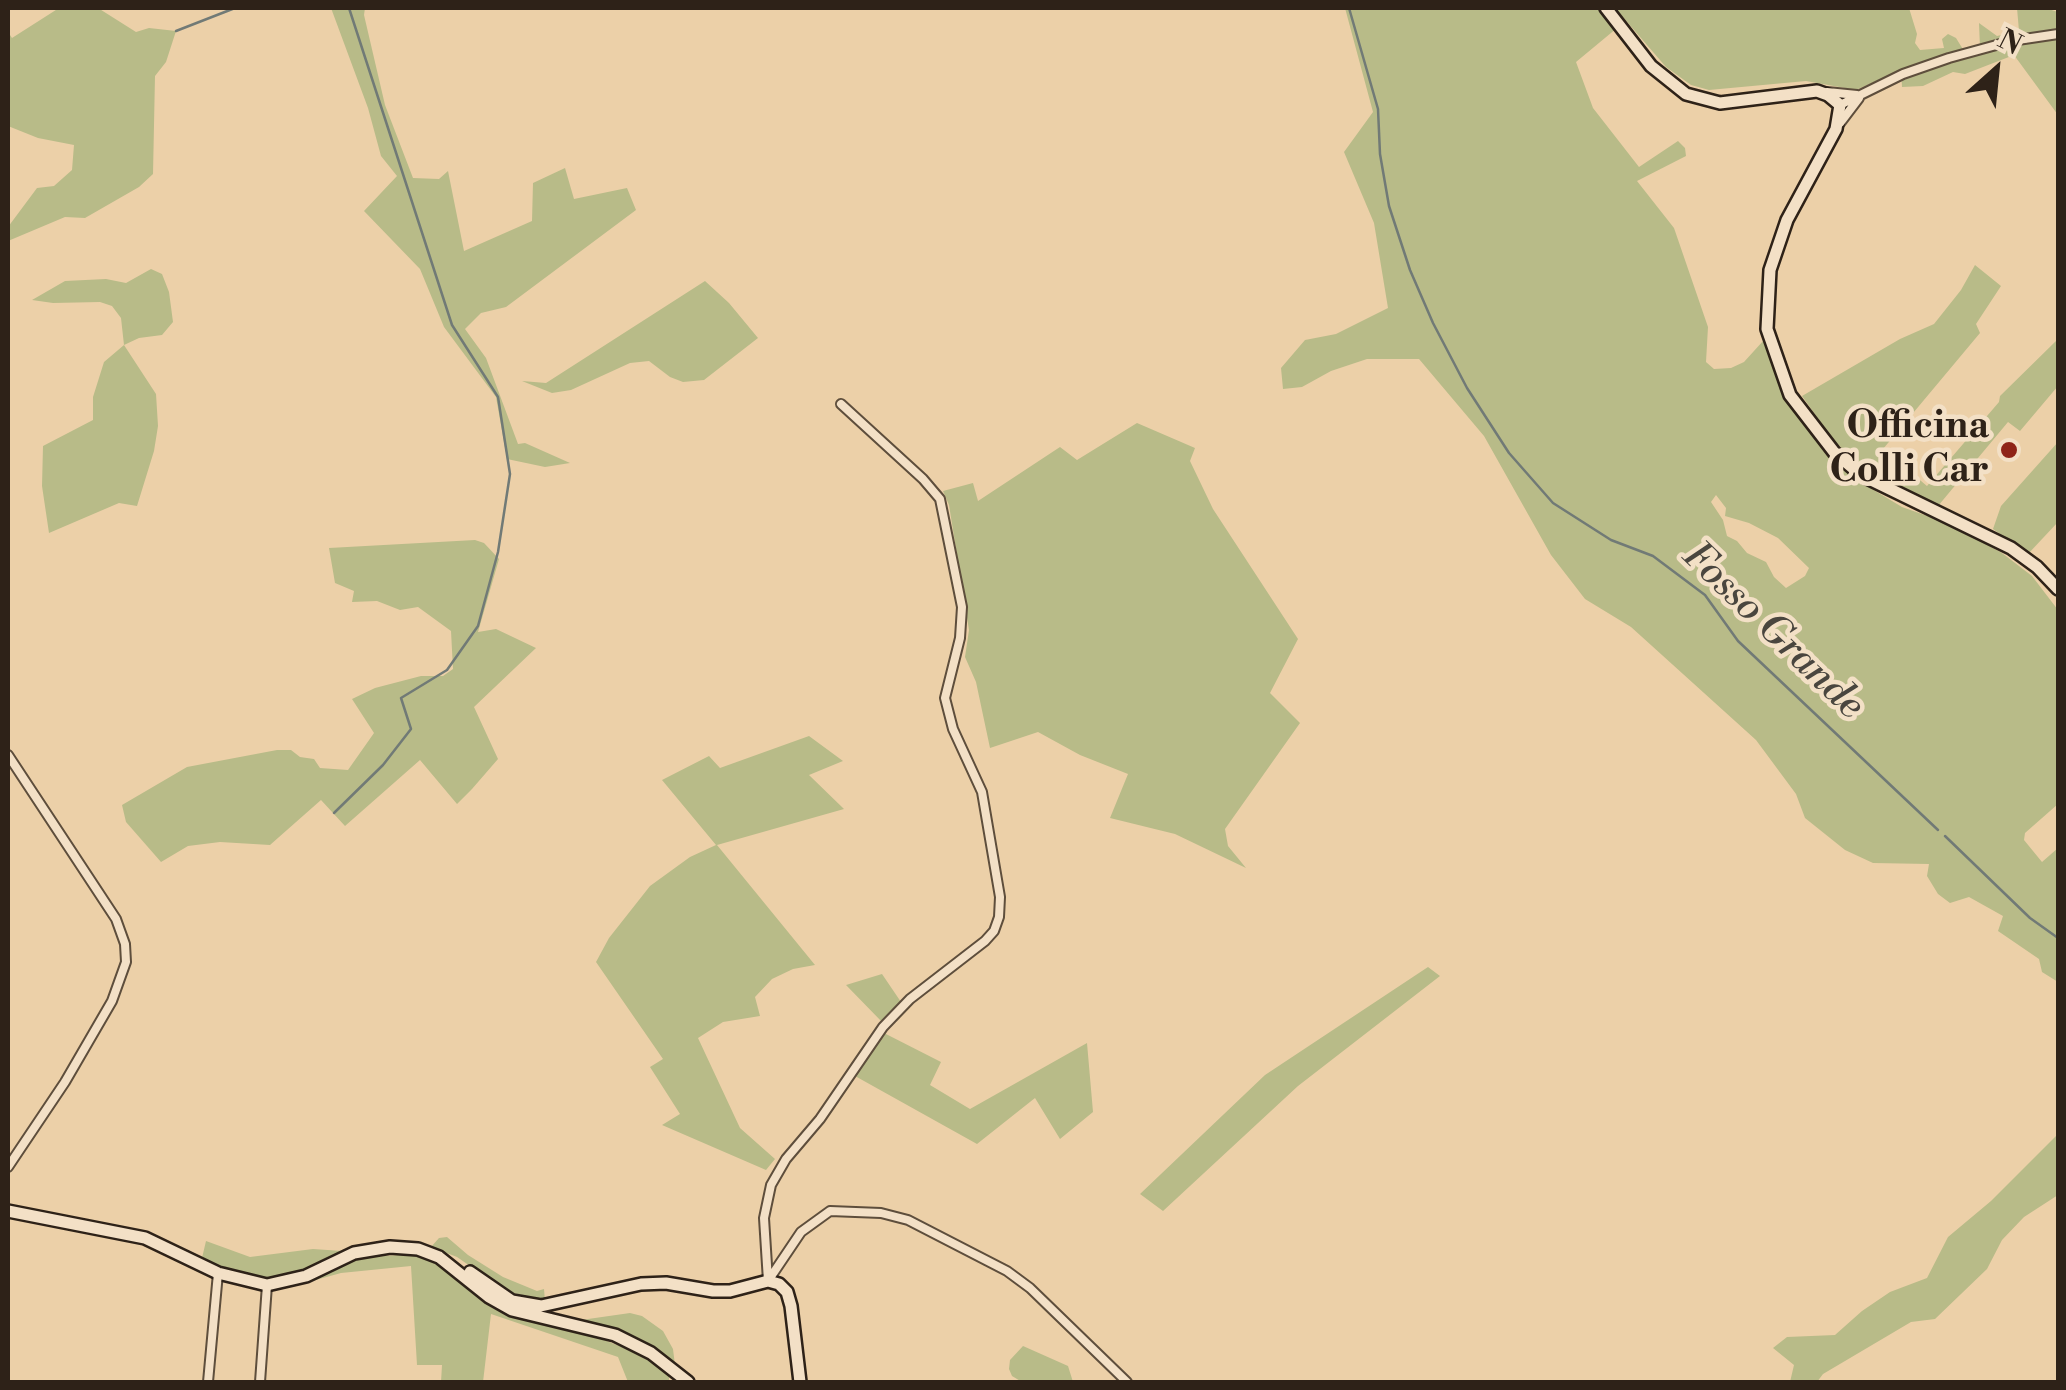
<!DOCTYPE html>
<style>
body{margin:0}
#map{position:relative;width:2066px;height:1390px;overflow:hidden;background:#ecd0a8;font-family:"Libre Bodoni",serif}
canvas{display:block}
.frame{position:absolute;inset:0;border:10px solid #2e2218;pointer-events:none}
.north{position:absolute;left:1946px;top:20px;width:100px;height:100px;-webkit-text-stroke:8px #f3e0c6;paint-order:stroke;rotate:27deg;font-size:28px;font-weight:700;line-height:40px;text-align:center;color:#2e2218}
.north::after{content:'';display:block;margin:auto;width:35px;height:45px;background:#2e2218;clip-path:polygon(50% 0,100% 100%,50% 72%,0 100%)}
</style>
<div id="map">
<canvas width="2066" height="1390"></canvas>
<div class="frame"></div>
<div class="north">N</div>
</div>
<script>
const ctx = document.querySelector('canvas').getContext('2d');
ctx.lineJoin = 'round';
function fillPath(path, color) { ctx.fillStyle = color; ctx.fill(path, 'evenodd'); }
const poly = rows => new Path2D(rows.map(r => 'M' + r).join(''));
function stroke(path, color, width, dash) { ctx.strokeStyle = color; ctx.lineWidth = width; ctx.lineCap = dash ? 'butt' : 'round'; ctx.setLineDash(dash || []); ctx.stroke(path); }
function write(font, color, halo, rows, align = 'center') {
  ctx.font = font + ' "Libre Bodoni",serif'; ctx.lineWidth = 9; ctx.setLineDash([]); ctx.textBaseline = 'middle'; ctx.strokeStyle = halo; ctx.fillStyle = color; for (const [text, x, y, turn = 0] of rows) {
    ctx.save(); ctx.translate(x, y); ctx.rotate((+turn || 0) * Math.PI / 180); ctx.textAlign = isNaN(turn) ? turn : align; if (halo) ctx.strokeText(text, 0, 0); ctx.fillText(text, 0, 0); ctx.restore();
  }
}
fillPath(poly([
 [59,8,98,8,136,32,149,28,176,31,166,62,155,76,153,174,139,187,85,218,65,217,8,241,8,227,37,188,54,186,72,170,74,145,38,138,8,126,8,32,12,38],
 [331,8,365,8,364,15,385,105,413,178,439,179,448,171,464,251,532,221,533,183,565,168,574,199,627,188,636,210,506,307,481,313,465,329,486,358,518,444,525,443,570,463,545,467,507,459,496,397,444,327,420,269,364,211,397,176,381,156,368,108],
 [1345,8,1601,8,1617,28,1576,62,1593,108,1639,167,1678,141,1685,148,1686,156,1637,181,1674,228,1708,327,1706,362,1714,369,1731,368,1744,362,1763,341,1776,376,1801,417,1821,446,1852,477,1902,507,1950,524,2002,553,2032,576,2058,610,2058,804,2025,833,2024,840,2042,862,2058,848,2058,982,2042,972,2039,959,1998,931,2003,916,1969,897,1950,903,1938,894,1927,876,1929,864,1873,863,1845,850,1805,818,1796,794,1756,740,1631,627,1585,599,1551,555,1484,436,1419,359,1367,359,1331,371,1302,387,1283,389,1281,368,1305,340,1336,334,1388,308,1374,223,1344,152,1373,112],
 [1716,495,1726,508,1725,516,1749,523,1778,538,1809,568,1805,576,1786,588,1774,577,1766,562,1747,553,1737,541,1727,536,1723,520,1711,502],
 [1615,8,1909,8,1917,34,1915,43,1920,50,1944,48,1942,39,1948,34,1956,38,1964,51,1980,48,1979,23,1997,36,2019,31,2017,8,2045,8,2058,12,2058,115,2014,55,1965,74,1953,72,1923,86,1902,87,1901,70,1856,90,1806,81,1709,90,1691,85,1666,67],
 [1975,265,2001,286,1976,324,1980,333,1883,449,1927,486,1999,402,2000,396,2056,341,2058,343,2058,386,2020,431,2008,422,1938,506,1885,482,1859,464,1833,440,1802,396,1900,339,1934,324,1961,290],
 [151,269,162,274,169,292,173,322,162,335,139,338,124,345,156,394,158,426,154,451,137,506,119,503,49,533,42,486,43,446,93,420,93,397,104,362,124,345,121,318,112,306,100,302,53,303,32,300,65,281,106,279,126,283],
 [705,281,729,303,758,338,704,380,683,382,670,377,649,361,630,363,571,390,552,393,522,381,546,383],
 [1137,423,1195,448,1190,461,1213,509,1298,639,1270,693,1300,723,1225,829,1228,846,1246,868,1175,834,1110,818,1128,774,1080,755,1038,732,990,748,976,682,965,657,969,630,949,505,943,491,973,483,978,501,1060,447,1077,460],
 [2058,442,2058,522,2028,554,1993,529,2001,506],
 [475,540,484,543,499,559,478,632,496,629,536,648,474,707,498,759,472,789,457,804,420,760,345,826,321,800,270,845,220,842,188,846,161,862,126,822,122,805,187,767,277,750,291,750,300,757,314,759,320,768,348,770,374,733,352,699,375,688,421,676,443,676,453,669,451,631,418,607,400,610,377,601,352,602,354,591,335,583,329,548],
 [809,736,843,761,809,775,844,809,717,845,815,965,793,969,772,979,755,997,760,1016,723,1022,698,1038,740,1128,775,1159,766,1170,662,1125,680,1114,650,1067,663,1059,596,962,609,938,650,886,690,857,716,845,662,780,709,756,720,768],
 [1428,967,1440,976,1298,1086,1163,1211,1140,1194,1265,1075],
 [882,974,901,1002,882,1022,846,985],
 [884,1033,941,1062,930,1085,970,1109,1087,1043,1093,1112,1060,1139,1035,1098,977,1144,855,1076],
 [2058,1134,2058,1195,2024,1217,2002,1240,1987,1269,1935,1319,1911,1322,1823,1374,1817,1382,1790,1382,1794,1365,1773,1348,1787,1337,1835,1335,1862,1311,1890,1292,1927,1278,1948,1237,1991,1201],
 [447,1237,468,1255,503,1277,537,1291,544,1289,545,1301,506,1291,457,1257,431,1247,439,1238],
 [206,1241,250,1257,313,1249,342,1251,355,1258,415,1254,440,1265,491,1306,529,1319,579,1330,647,1357,669,1375,669,1382,628,1382,618,1357,491,1314,483,1382,441,1382,442,1365,417,1365,411,1266,341,1273,301,1284,263,1288,212,1276,202,1258],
 [630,1313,642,1316,663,1331,673,1349,675,1365,640,1341,604,1325,581,1320],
 [1023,1346,1068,1366,1073,1382,1022,1382,1012,1376,1009,1369,1010,1360]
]), '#b8bb88');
stroke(poly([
 [1349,8,1378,109,1380,154,1389,206,1410,270,1433,323,1467,388,1509,453,1553,503,1611,540,1653,556,1705,595,1738,641,1938,830],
 [176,31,235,8],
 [334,813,383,765,411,729,401,698,447,670,478,626,498,552,510,474,498,397,452,325,349,8],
 [1945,836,2030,918,2058,938]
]), '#717a76', 2.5);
const street = poly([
 [1827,92,1857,95],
 [1840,105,1903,74,1949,58,2011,41,2058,34],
 [1840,123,1859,98],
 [8,755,116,919,125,944,126,962,112,1001,65,1082,8,1167],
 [768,1281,764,1218,771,1185,786,1159,820,1119,883,1027,910,999,985,941,994,931,999,917,1000,897,982,792,953,729,945,698,960,638,962,607,940,499,923,479,841,404],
 [768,1281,801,1232,830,1211,881,1213,908,1220,1007,1271,1030,1288,1127,1382],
 [208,1382,218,1273],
 [260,1382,267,1285]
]);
const secondary = poly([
 [1606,8,1651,66,1686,94,1720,103,1817,91,1828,95,1840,105,1836,129,1787,220,1770,270,1767,329,1790,395,1834,452,1861,475,2011,548,2037,567,2058,589],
 [8,1211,145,1238,218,1273,267,1285,306,1276,354,1253,390,1247,418,1249,439,1257,489,1297,512,1310,615,1335,651,1353,688,1382],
 [470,1272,512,1301,541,1306,641,1284,666,1283,713,1291,730,1291,768,1281,779,1284,787,1292,791,1306,800,1382]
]);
stroke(street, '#5e4e3c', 12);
stroke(secondary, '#2e2218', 16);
stroke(street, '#f3e0c6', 8);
stroke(secondary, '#f3e0c6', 11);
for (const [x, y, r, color] of [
 [2009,450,10,"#8f2418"]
]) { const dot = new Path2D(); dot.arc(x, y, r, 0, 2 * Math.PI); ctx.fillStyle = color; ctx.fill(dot); stroke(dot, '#f3e0c6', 4); }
write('bold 38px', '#2e2218', '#f3e0c6', [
 ["Officina",1989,428],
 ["Colli Car",1989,472]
], 'right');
write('italic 40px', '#4a463f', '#f3e0c6', [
 ["Fosso Grande",1772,632,44]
]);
</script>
